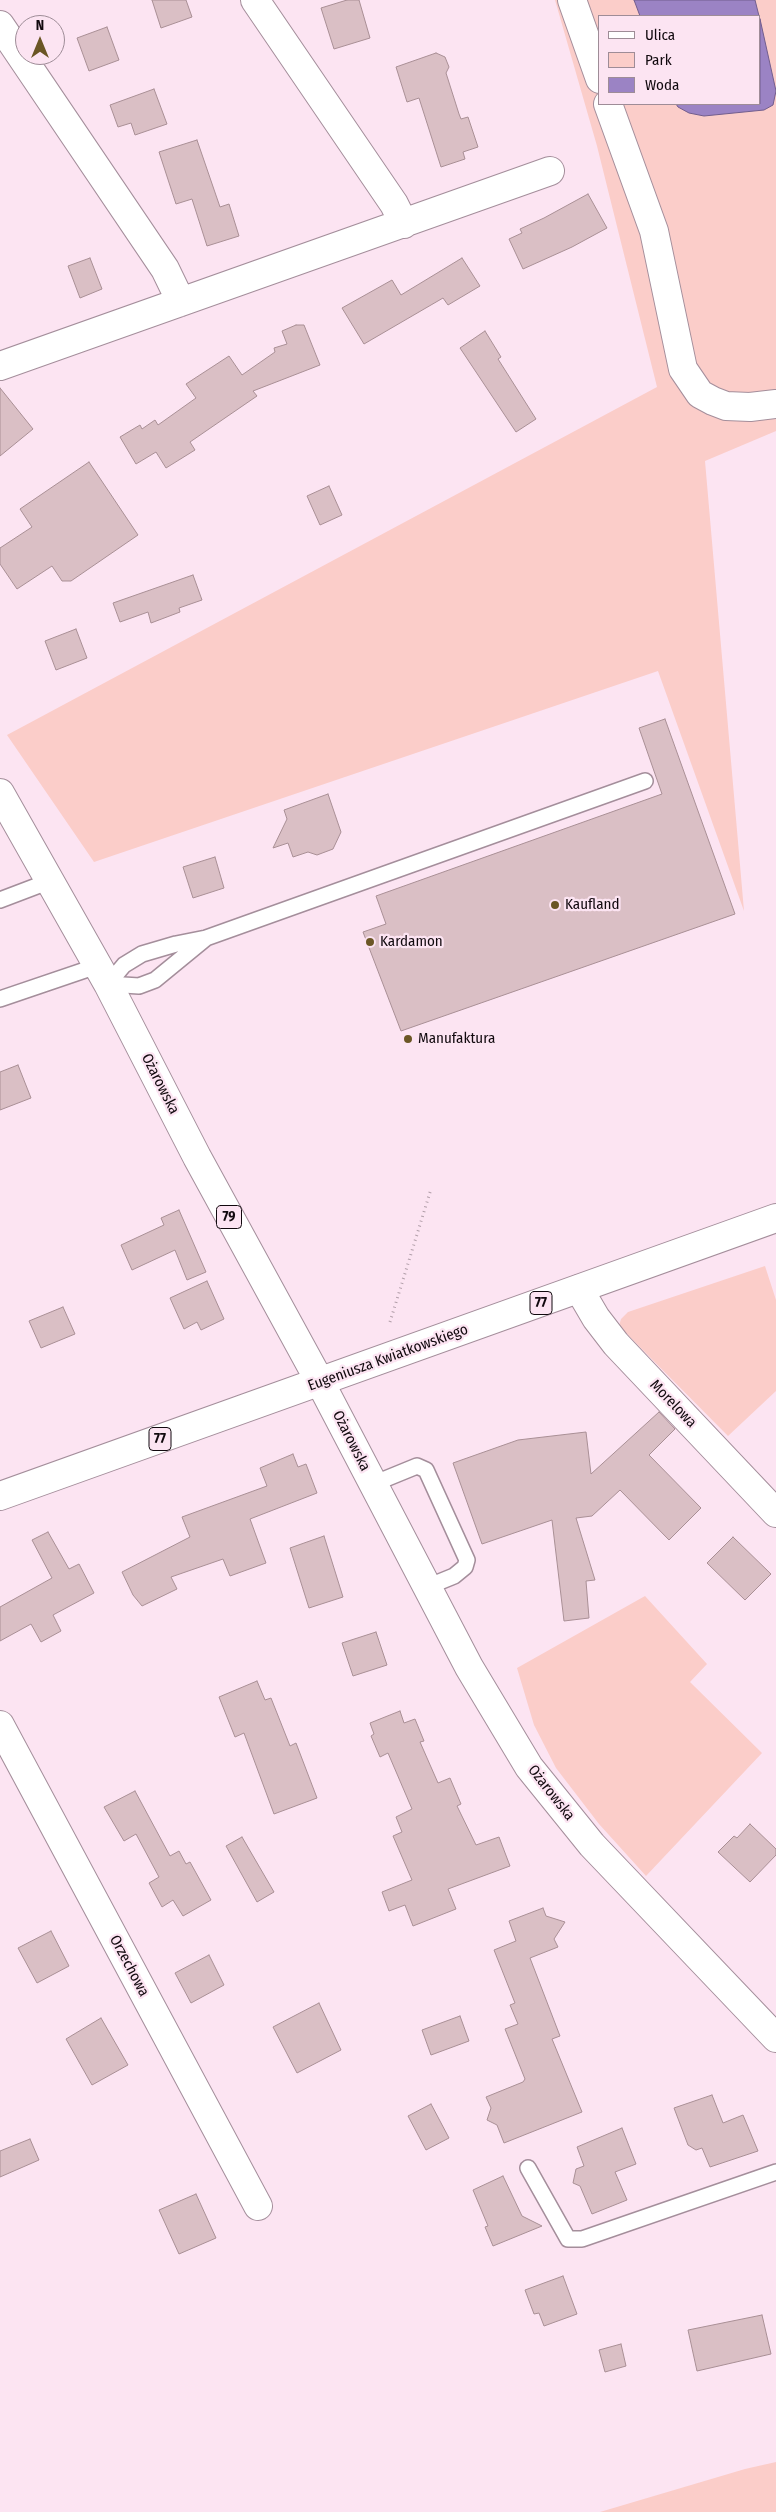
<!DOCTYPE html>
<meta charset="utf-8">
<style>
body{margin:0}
#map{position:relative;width:776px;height:2512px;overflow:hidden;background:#fce4f2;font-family:"Fira Sans Condensed",sans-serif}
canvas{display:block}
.legend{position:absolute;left:598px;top:15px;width:162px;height:90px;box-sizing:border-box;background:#fce4f2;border:1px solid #9e8c97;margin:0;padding:6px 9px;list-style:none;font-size:15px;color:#11090e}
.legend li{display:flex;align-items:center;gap:10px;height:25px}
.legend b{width:25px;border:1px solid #9e8c97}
.north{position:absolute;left:15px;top:15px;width:50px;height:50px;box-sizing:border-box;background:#fce4f2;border:1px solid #9e8c97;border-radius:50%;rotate:0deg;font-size:14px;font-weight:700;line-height:20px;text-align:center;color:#11090e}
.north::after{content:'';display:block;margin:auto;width:18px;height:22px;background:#6b5625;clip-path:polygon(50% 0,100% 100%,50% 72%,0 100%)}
</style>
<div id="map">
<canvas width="776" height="2512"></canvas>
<ul class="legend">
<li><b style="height:6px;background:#fff"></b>Ulica</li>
<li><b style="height:14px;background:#fbcdc9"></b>Park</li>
<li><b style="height:14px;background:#9b83c4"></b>Woda</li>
</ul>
<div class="north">N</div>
</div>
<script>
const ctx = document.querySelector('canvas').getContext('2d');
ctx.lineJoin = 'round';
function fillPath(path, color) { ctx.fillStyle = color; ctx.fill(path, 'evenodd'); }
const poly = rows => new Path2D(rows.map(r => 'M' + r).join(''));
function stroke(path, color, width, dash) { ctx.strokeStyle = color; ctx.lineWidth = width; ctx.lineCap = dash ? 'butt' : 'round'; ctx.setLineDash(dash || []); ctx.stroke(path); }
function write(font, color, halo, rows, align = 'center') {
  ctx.font = font + ' "Fira Sans Condensed",sans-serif'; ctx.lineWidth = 4.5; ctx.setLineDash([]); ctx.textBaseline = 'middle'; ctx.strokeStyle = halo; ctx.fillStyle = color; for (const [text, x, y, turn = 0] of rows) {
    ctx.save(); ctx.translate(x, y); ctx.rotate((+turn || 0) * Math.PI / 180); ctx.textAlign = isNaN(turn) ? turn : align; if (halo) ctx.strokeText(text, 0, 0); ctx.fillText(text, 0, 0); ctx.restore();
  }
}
fillPath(poly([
 [555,0,776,0,776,431,705,461,744,911,658,671,94,862,7,735,657,387,597,146],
 [600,16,760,16,760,104,600,104],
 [765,1266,776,1300,776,1391,728,1436,619,1326,621,1319,628,1312],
 [645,1596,707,1664,690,1682,762,1753,646,1876,599,1824,556,1768,534,1725,517,1668],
 [776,2462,776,2512,600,2512,745,2469]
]), '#fbcdc9');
const water = poly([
 [634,0,755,0,759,16,640,16,634,0],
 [760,19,776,91,773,105,764,110,704,116,689,113,678,107,676,104,760,104,760,19]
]);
fillPath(water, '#9b83c4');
stroke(water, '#725e8d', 1);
const building = poly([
 [152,0,186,0,192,17,161,28,152,0],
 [347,0,359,0,370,38,334,49,321,8,347,0],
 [107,27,119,60,89,71,77,38,107,27],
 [436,53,445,57,449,67,446,73,459,114,461,119,468,117,478,147,463,152,465,159,441,167,419,98,407,102,396,67,436,53],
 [154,89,167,124,135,135,131,123,118,127,110,105,154,89],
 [197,140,220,207,229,204,239,236,207,246,192,199,176,204,159,152,197,140],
 [588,194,607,228,572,247,523,269,509,239,522,233,520,229,544,218,588,194],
 [90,258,102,289,80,298,68,266,90,258],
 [462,258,480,286,448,305,443,298,364,344,342,308,392,280,401,295,462,258],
 [296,325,304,325,320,365,253,391,257,396,190,442,195,450,166,468,156,452,136,464,120,437,140,425,142,429,155,420,158,425,196,398,186,384,229,356,242,375,275,352,274,348,287,344,282,331,296,325],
 [485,331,501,357,498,359,536,419,516,432,460,348,485,331],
 [0,388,33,429,0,456,0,388],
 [89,462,138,535,71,581,62,581,52,566,17,589,0,564,0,548,32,527,20,509,89,462],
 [329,486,342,515,320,525,307,496,329,486],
 [193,575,202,600,179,608,180,612,151,623,148,612,120,622,113,603,193,575],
 [76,629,87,658,56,670,45,641,76,629],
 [665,719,735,914,401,1031,363,932,386,924,376,896,662,794,639,728,665,719],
 [328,794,341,832,333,849,317,855,308,852,293,857,288,843,273,848,287,819,284,810,328,794],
 [215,857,224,888,193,898,183,867,215,857],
 [18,1065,31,1098,0,1110,0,1072,18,1065],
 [179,1210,206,1272,187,1280,175,1250,132,1270,121,1245,164,1225,161,1218,179,1210],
 [207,1281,224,1319,201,1330,197,1322,184,1329,170,1298,207,1281],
 [63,1307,75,1334,41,1348,29,1321,63,1307],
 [659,1412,675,1429,649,1455,701,1508,669,1540,620,1490,592,1516,576,1518,595,1580,586,1581,589,1618,564,1621,552,1520,482,1544,453,1463,518,1440,586,1432,591,1474,659,1412],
 [293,1454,298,1467,306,1464,317,1493,250,1519,266,1563,230,1576,223,1559,171,1577,177,1589,142,1606,133,1595,122,1572,190,1537,182,1517,267,1486,260,1468,293,1454],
 [48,1532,69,1569,79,1564,94,1593,53,1615,61,1631,41,1642,31,1624,0,1641,0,1607,52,1578,32,1540,48,1532],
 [324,1536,343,1597,309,1608,290,1548,324,1536],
 [733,1537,771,1574,745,1600,707,1563,733,1537],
 [376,1632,387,1665,353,1676,342,1643,376,1632],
 [257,1681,265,1700,271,1698,290,1746,296,1743,317,1798,274,1814,244,1733,235,1737,219,1697,257,1681],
 [400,1711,404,1723,415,1719,424,1741,420,1742,438,1783,450,1778,461,1804,457,1806,476,1845,499,1837,510,1866,448,1889,456,1909,413,1926,405,1905,389,1911,382,1892,412,1880,393,1836,402,1832,396,1817,412,1809,388,1753,380,1757,371,1736,374,1734,370,1723,400,1711],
 [135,1791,170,1856,179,1851,186,1864,190,1862,211,1900,183,1916,173,1900,162,1907,149,1883,159,1877,136,1834,124,1841,104,1807,135,1791],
 [750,1824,776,1849,776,1855,750,1882,718,1852,734,1836,737,1838,750,1824],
 [242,1837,274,1892,257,1902,226,1846,242,1837],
 [543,1908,546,1916,565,1922,554,1939,558,1947,530,1958,560,2036,552,2039,582,2112,504,2143,497,2125,487,2120,491,2108,486,2097,523,2082,525,2079,505,2029,518,2024,510,2005,515,2003,494,1950,516,1941,509,1921,543,1908],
 [51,1931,69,1966,37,1983,18,1948,51,1931],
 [209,1955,224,1985,191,2003,175,1973,209,1955],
 [319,2003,341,2050,297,2073,273,2027,319,2003],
 [460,2016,469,2041,431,2055,422,2030,460,2016],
 [101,2018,128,2065,92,2085,66,2039,101,2018],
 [712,2095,723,2123,743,2115,758,2151,710,2167,702,2148,696,2150,688,2145,674,2108,712,2095],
 [431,2104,449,2138,426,2150,408,2116,431,2104],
 [622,2128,636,2164,615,2172,627,2200,592,2214,580,2186,573,2183,576,2169,584,2166,577,2147,622,2128],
 [30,2139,39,2160,0,2177,0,2151,30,2139],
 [503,2176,522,2216,542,2226,493,2246,485,2227,488,2226,473,2190,503,2176],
 [196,2194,216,2238,179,2254,159,2210,196,2194],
 [563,2276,577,2314,544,2326,539,2313,534,2314,525,2290,563,2276],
 [762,2315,771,2354,697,2371,688,2330,762,2315],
 [621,2344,626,2366,605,2372,599,2350,621,2344]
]);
fillPath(building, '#dabfc5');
stroke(building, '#a98f95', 1);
const lane = poly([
 [0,900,50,881],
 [108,984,124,965,142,954,176,944,206,938,645,781],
 [108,984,139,986,155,980,205,939],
 [0,999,97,966],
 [373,1484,417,1466,426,1470,467,1560,465,1567,454,1576,427,1587],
 [528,2168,568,2239,582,2239,776,2172]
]);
const street = poly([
 [255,0,394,204,404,224],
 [572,0,600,79],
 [0,25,165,269,181,302],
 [608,104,654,231,683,369,700,394,713,401,726,406,750,407,776,404],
 [0,366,550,171],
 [579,1289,596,1318,616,1344,776,1513],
 [0,1725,258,2206]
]);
const secondary = poly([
 [320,1382,469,1667,529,1767,592,1845,776,2038]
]);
const primary = poly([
 [0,793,108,984,197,1157,320,1382],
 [0,1496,776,1218]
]);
stroke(lane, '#a48e9b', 18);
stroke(street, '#a48e9b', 30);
stroke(secondary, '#a48e9b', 30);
stroke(primary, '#a48e9b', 30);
stroke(poly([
 [390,1322,431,1189]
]), '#b29faa', 3, [1, 4]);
stroke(lane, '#fff', 15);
stroke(street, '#fff', 28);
stroke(secondary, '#fff', 28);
stroke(primary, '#fff', 28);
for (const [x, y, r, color] of [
 [555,905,5,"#6b5625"],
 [370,942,5,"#6b5625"],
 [408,1039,5,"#6b5625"]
]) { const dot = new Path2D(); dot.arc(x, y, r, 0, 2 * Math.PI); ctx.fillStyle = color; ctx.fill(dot); stroke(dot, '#fce4f2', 2); }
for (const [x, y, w] of [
 [229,1217,25],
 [541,1303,22],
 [160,1439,22]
]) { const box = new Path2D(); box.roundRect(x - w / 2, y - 11.5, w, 23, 4); ctx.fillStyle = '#fce4f2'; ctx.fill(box); stroke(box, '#11090e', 1); }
write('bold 14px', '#11090e', null, [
 ["79",229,1217],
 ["77",541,1303],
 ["77",160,1439]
]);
write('15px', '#11090e', '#fce4f2', [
 ["Kaufland",565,905],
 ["Kardamon",380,942],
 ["Manufaktura",418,1039]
], 'left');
write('15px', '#11090e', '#fce4f2', [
 ["Ożarowska",160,1084,63],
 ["Eugeniusza Kwiatkowskiego",388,1358,-20],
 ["Morelowa",673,1404,46],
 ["Ożarowska",351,1441,63],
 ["Ożarowska",551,1793,52],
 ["Orzechowa",129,1966,62]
]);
</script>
